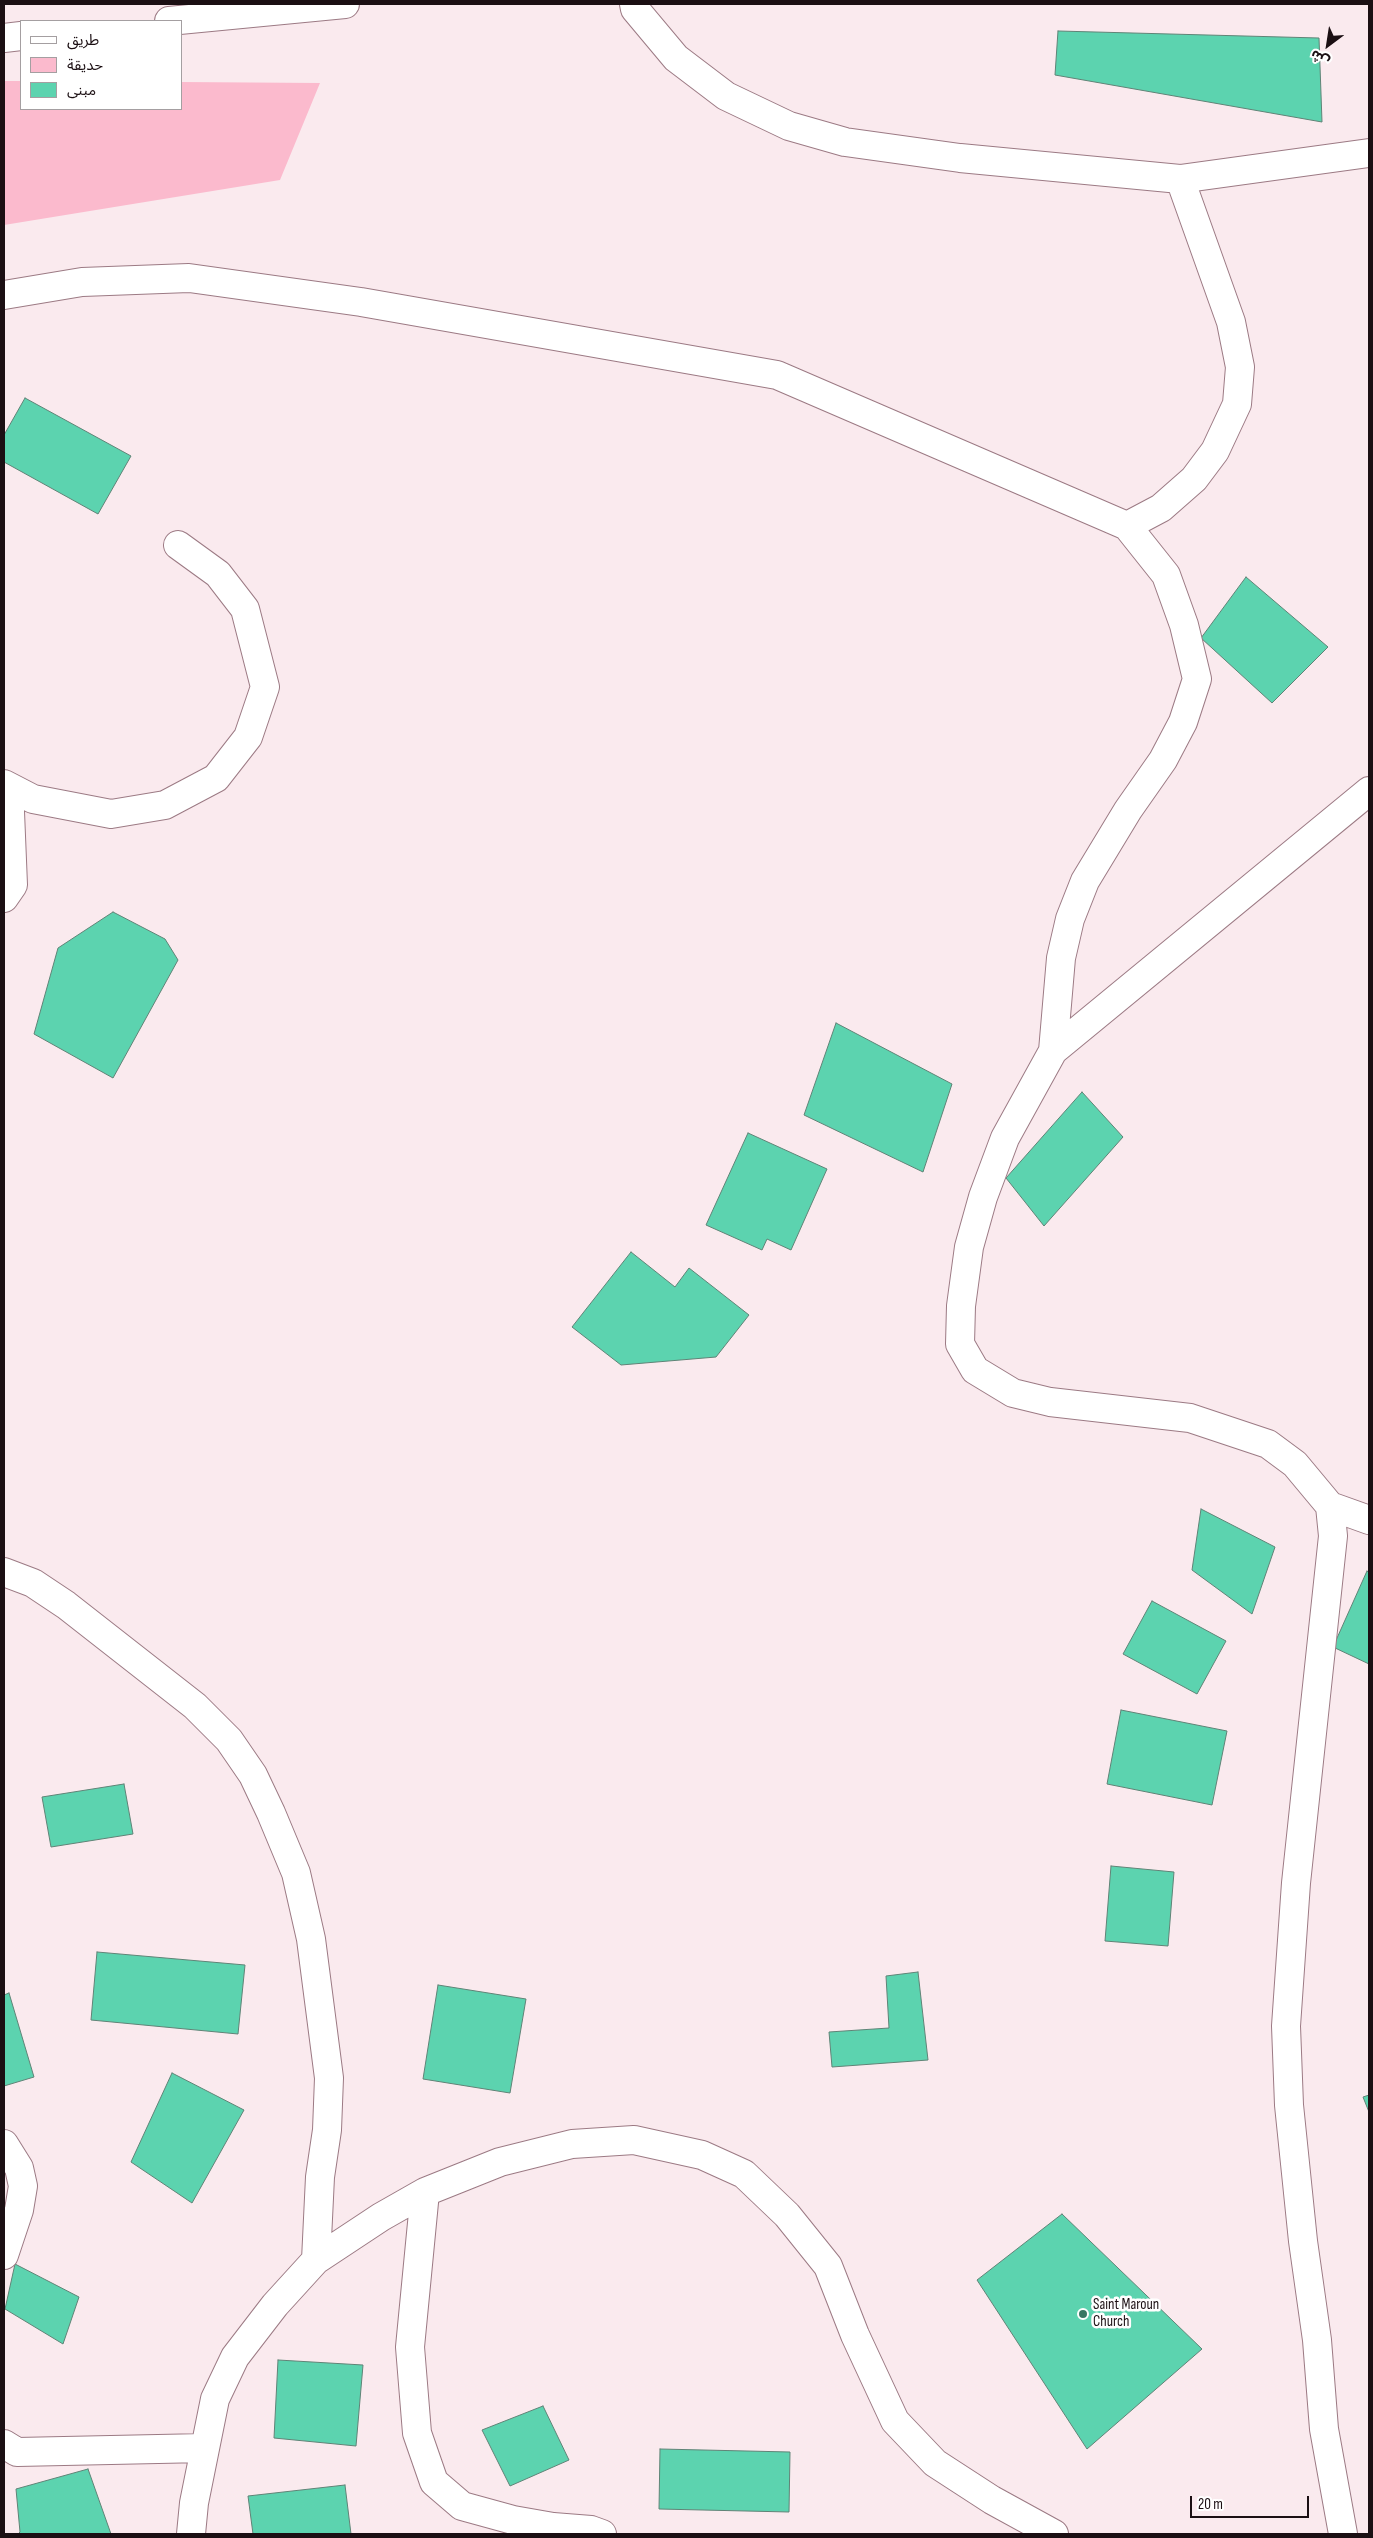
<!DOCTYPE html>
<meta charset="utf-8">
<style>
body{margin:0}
#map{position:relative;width:1373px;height:2538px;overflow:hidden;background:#faeaee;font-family:"Sofia Sans Condensed","Noto Sans Arabic",sans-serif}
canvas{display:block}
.frame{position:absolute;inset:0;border:5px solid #1b0f13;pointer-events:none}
.legend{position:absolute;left:20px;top:20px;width:162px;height:90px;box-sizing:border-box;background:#fff;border:1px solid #a49fa1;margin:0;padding:6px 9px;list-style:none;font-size:15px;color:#1b0f13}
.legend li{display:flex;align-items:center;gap:10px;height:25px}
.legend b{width:25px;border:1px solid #a49fa1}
.north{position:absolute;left:1303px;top:20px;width:50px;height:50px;-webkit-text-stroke:4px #fff;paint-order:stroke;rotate:211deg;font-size:14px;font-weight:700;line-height:20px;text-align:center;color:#1b0f13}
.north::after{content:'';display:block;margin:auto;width:18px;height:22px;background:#1b0f13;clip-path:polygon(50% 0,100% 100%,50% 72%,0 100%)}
.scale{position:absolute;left:1190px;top:2496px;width:119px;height:22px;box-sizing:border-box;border:2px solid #1b0f13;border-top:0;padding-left:6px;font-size:15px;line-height:18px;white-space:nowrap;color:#1b0f13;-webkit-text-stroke:4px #fff;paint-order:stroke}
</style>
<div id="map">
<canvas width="1373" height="2538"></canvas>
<div class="frame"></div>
<ul class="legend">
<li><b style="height:6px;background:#fff"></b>طريق</li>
<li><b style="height:14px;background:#fbbacd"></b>حديقة</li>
<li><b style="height:14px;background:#5cd3af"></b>مبنى</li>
</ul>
<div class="north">ش</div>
<div class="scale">20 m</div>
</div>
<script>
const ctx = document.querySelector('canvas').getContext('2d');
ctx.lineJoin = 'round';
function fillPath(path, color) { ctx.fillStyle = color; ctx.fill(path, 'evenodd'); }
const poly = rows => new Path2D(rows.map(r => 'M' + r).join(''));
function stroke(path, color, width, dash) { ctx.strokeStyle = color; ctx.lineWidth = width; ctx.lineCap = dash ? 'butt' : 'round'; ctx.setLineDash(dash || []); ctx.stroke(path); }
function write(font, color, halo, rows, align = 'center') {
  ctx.font = font + ' "Sofia Sans Condensed",sans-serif'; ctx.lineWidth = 5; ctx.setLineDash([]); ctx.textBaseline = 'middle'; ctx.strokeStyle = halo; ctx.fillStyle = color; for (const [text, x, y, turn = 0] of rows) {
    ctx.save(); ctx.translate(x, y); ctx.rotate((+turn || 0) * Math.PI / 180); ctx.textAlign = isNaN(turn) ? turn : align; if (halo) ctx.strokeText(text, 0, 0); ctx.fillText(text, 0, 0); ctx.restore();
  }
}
fillPath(poly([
 [4,81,21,81,21,109,181,109,181,82,320,83,280,180,4,225]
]), '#fbbacd');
const building = poly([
 [1058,31,1319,38,1322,122,1055,75,1058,31],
 [25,398,131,456,98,514,4,462,4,435,25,398],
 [1246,577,1328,647,1272,703,1201,638,1246,577],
 [113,912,165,939,178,960,113,1078,34,1034,58,948,113,912],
 [836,1023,952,1084,923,1172,804,1115,836,1023],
 [1082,1092,1123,1137,1044,1226,1006,1178,1082,1092],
 [748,1133,827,1169,791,1250,767,1239,762,1250,706,1225,748,1133],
 [631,1252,675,1287,689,1268,749,1315,716,1357,621,1365,572,1327,631,1252],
 [1201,1509,1275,1547,1252,1614,1192,1570,1201,1509],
 [1367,1571,1369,1573,1369,1664,1333,1647,1367,1571],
 [1152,1601,1226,1641,1197,1694,1123,1654,1152,1601],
 [1121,1710,1227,1731,1212,1805,1107,1784,1121,1710],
 [124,1784,133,1834,51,1847,42,1797,124,1784],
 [1111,1866,1174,1872,1168,1946,1105,1941,1111,1866],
 [97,1952,245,1965,238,2034,91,2020,97,1952],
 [918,1972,928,2060,832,2067,829,2032,889,2028,886,1976,918,1972],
 [438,1985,526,1999,510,2093,423,2079,438,1985],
 [9,1993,34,2077,4,2086,4,1995,9,1993],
 [172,2073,244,2110,192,2203,131,2162,172,2073],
 [1369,2095,1369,2112,1363,2097,1369,2095],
 [1062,2214,1202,2349,1087,2449,977,2280,1062,2214],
 [15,2264,79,2297,63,2344,5,2309,15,2264],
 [278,2360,363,2365,356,2446,274,2438,278,2360],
 [543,2406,569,2460,510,2486,482,2430,543,2406],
 [660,2449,790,2452,789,2512,659,2509,660,2449],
 [88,2469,111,2534,18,2534,20,2532,16,2489,88,2469],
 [345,2485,351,2534,253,2534,248,2496,345,2485]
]);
fillPath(building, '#5cd3af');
stroke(building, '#5f8376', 1);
const minor = poly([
 [634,4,635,9,676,58,726,96,789,126,845,142,960,158,1180,179,1369,153],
 [169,21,345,4],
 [4,38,21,36],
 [4,295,82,282,189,278,361,302,777,375,1127,526,1166,575,1184,625,1197,679,1183,722,1163,760,1128,810,1085,881,1070,919,1061,958,1053,1051],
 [1127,526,1161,508,1194,479,1215,451,1237,404,1240,367,1231,322,1180,179],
 [4,784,33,799,111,814,165,805,216,778,248,737,265,687,245,609,218,574,178,545],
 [4,898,13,885,9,787],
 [1330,1506,1369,1520],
 [4,1572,33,1583,66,1605,195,1706,229,1740,253,1775,271,1813,296,1873,311,1939,329,2078,327,2130,320,2177,316,2260],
 [4,2144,19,2168,23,2186,19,2210,4,2255],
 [425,2192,410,2347,417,2433,434,2482,462,2506,513,2520,553,2527,591,2530,602,2534],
 [4,2444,17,2452,205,2448],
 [191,2534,194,2503,215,2399,235,2357,275,2305,316,2260,381,2217,425,2192,500,2162,572,2144,634,2140,702,2155,744,2174,787,2215,828,2266,855,2335,895,2421,935,2463,992,2500,1054,2534],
 [1343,2534,1324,2429,1317,2340,1303,2241,1289,2105,1286,2026,1296,1883,1333,1536,1330,1506,1295,1464,1268,1444,1190,1418,1050,1402,1013,1393,975,1370,960,1344,961,1306,969,1247,983,1197,1005,1138,1053,1051,1369,791]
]);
stroke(minor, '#9c7a84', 30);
stroke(minor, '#fff', 28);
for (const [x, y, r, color] of [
 [1083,2314,5,"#397763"]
]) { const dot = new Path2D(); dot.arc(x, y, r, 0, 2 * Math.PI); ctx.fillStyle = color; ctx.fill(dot); stroke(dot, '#fff', 2); }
write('15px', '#1b0f13', '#fff', [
 ["Saint Maroun",1093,2305],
 ["Church",1093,2322]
], 'left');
</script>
